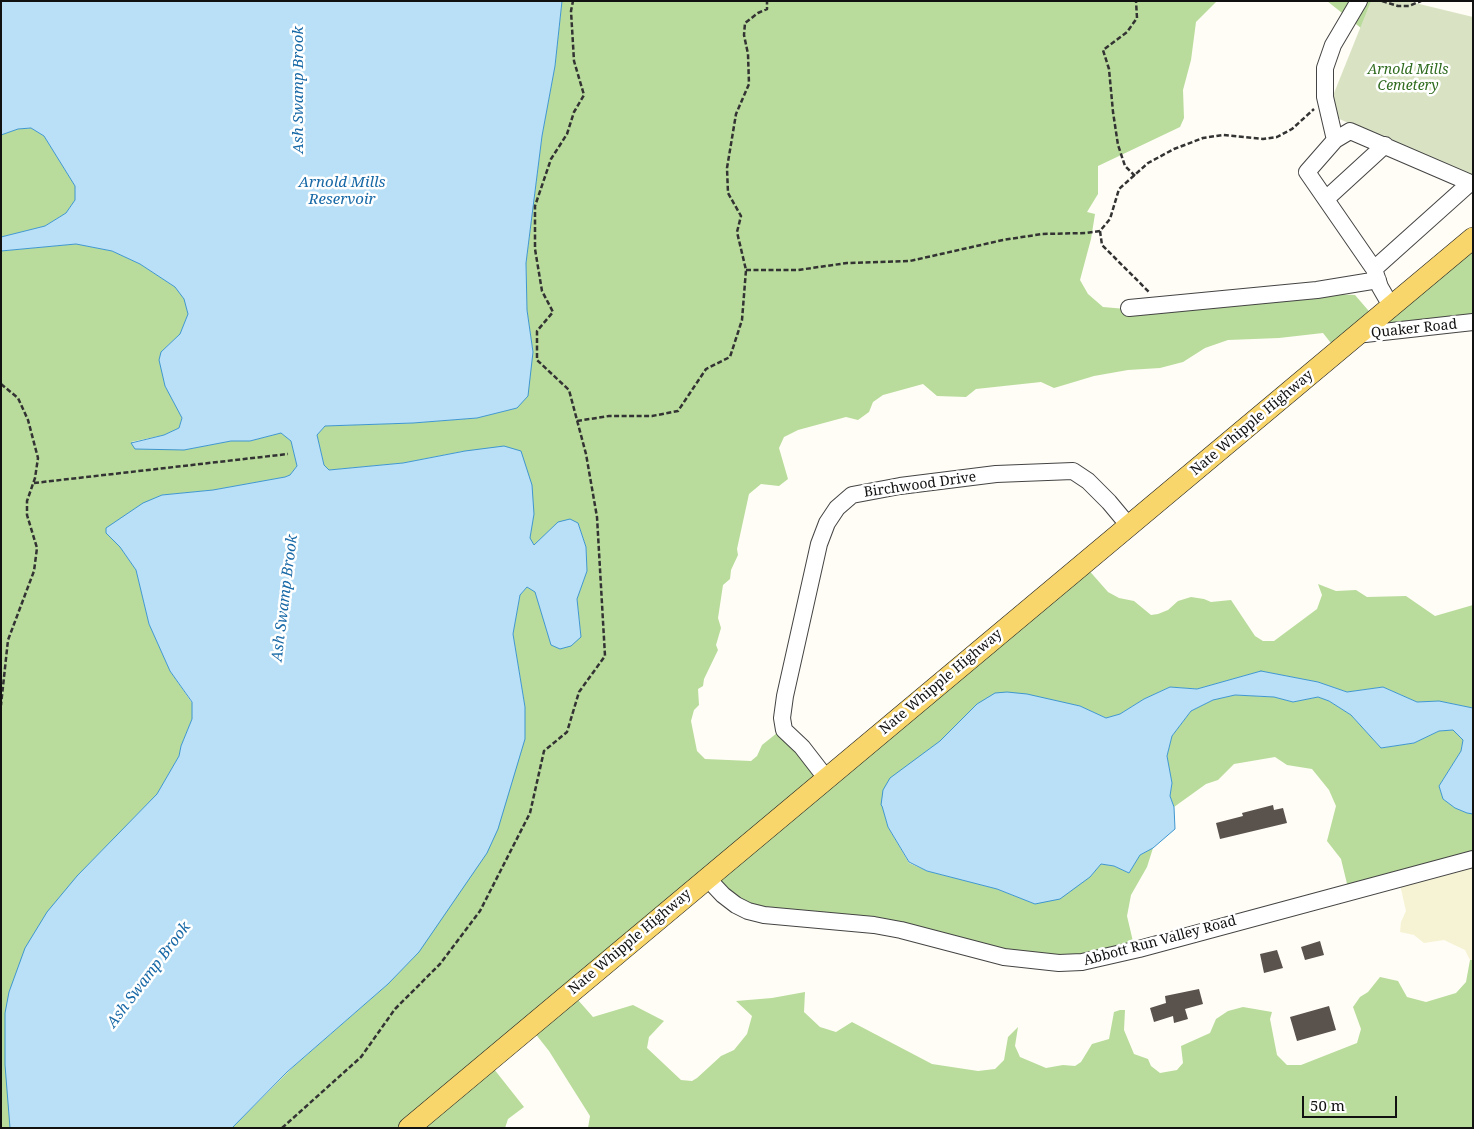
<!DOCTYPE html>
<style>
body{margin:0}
#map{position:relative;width:1474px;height:1129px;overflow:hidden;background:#fffdf5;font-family:"Noto Serif",serif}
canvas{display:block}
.frame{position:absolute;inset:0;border:2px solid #111;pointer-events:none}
.scale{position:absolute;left:1302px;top:1096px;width:95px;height:22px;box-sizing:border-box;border:2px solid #111;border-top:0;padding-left:6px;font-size:15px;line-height:18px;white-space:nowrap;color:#111;-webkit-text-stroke:4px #fff;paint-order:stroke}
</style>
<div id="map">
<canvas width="1474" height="1129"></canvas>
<div class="frame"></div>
<div class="scale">50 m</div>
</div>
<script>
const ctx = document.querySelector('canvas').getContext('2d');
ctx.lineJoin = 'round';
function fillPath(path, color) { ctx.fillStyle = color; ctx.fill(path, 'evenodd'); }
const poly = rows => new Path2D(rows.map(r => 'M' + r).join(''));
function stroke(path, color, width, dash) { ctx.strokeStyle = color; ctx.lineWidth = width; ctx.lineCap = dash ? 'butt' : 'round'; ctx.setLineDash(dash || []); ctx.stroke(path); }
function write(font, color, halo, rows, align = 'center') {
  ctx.font = font + ' "Noto Serif",serif'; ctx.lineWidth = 5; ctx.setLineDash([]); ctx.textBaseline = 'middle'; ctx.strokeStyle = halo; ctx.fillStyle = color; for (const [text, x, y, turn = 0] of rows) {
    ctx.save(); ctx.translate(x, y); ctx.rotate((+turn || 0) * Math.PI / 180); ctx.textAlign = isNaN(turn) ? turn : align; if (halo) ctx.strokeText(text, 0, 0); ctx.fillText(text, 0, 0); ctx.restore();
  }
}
fillPath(poly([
 [1473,860,1473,960,1470,960,1465,950,1444,940,1424,943,1414,935,1400,932,1401,922,1406,911,1399,880]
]), '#f6f3d4');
fillPath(poly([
 [562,1,1217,1,1196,22,1191,60,1183,90,1184,118,1180,127,1098,166,1098,194,1087,212,1095,214,1091,239,1080,280,1088,294,1103,307,1160,312,1283,292,1355,295,1374,317,1473,240,1473,329,1369,336,1338,352,1323,333,1279,338,1228,340,1205,348,1183,362,1160,368,1128,370,1094,376,1054,388,1041,382,976,389,966,397,937,396,923,384,883,395,873,402,869,412,858,420,846,417,798,430,784,437,779,448,788,479,779,486,761,484,749,494,737,549,738,555,731,570,730,579,723,585,718,618,721,628,716,645,718,650,704,679,703,686,698,689,699,705,694,710,691,721,697,751,705,759,751,761,757,756,762,745,782,729,832,777,1086,567,1108,592,1119,598,1134,601,1151,615,1158,614,1168,610,1178,601,1191,597,1204,599,1211,602,1231,600,1255,636,1263,641,1274,641,1317,609,1322,595,1318,584,1336,591,1356,590,1367,597,1406,596,1435,616,1473,605,1473,708,1439,701,1417,702,1383,687,1347,692,1318,682,1261,671,1197,689,1170,687,1144,699,1120,714,1106,718,1080,706,1007,692,977,704,940,741,882,805,888,827,909,863,927,871,997,889,1035,904,1090,877,1101,864,1114,866,1129,873,1140,855,1153,848,1147,867,1131,895,1127,916,1135,950,1062,966,934,938,767,917,713,881,578,1000,593,1017,633,1005,664,1021,649,1037,647,1048,681,1080,692,1081,697,1078,721,1056,734,1050,747,1034,752,1016,736,1001,772,998,805,992,804,1012,820,1027,836,1032,852,1022,932,1064,978,1071,995,1069,1004,1060,1008,1037,1018,1027,1015,1046,1020,1057,1046,1068,1063,1065,1075,1066,1081,1062,1092,1044,1109,1039,1114,1012,1120,1010,1125,1010,1124,1030,1134,1054,1148,1059,1151,1066,1160,1073,1177,1070,1183,1063,1181,1046,1210,1033,1216,1019,1228,1011,1243,1007,1272,1012,1270,1019,1277,1055,1287,1065,1301,1065,1357,1043,1361,1029,1353,1007,1360,997,1368,992,1380,977,1398,981,1407,997,1426,1002,1456,993,1466,982,1470,960,1473,960,1473,1128,588,1128,590,1116,549,1051,534,1032,490,1064,524,1107,508,1119,505,1128,232,1128,292,1068,388,984,419,952,525,707,513,634,520,595,527,587,535,591,551,645,581,637,577,598,587,571,586,547,578,523,558,522,534,546,529,538,534,514,464,451,403,463,329,470,324,465,317,435,325,426,413,423,477,418,517,408,533,352,527,310,526,263,542,136,555,66],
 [1327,1,1403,1,1366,32],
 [31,128,44,136,75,186,75,200,66,213,45,226,1,237,1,135,18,129],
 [76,244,112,251,140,264,175,287,185,299,188,314,180,334,161,352,165,386,182,417,179,428,164,435,131,442,184,450,231,441,250,441,281,433,291,441,297,466,290,475,285,477,213,490,162,495,106,533,120,547,136,570,149,624,170,671,192,703,192,719,181,746,179,756,157,794,77,876,11,1120,10,1128,1,1128,1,251],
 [1235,695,1274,697,1293,702,1318,697,1329,701,1351,715,1381,748,1414,743,1439,731,1453,730,1463,740,1461,751,1439,786,1443,799,1455,808,1467,813,1473,814,1473,860,1349,892,1341,859,1327,841,1336,806,1329,790,1312,769,1287,765,1275,757,1234,764,1218,780,1206,784,1174,807,1170,796,1172,783,1167,756,1172,736,1191,711,1213,700]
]), '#b9dc9c');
fillPath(poly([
 [1371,1,1407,1,1473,17,1473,179,1326,113]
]), '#d9e3c4');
const water = poly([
 [1,1,562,1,555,66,542,136,526,263,527,310,533,352,528,396,517,408,477,418,413,423,325,426,317,435,324,465,329,470,403,463,465,451,504,446,521,451,532,485,534,514,530,538,534,545,558,522,570,519,578,523,586,547,587,571,577,599,581,637,571,646,560,649,551,645,535,592,527,587,520,595,513,634,525,707,525,739,498,829,487,853,419,952,388,984,287,1072,232,1128,10,1128,5,1065,5,1013,9,992,25,948,47,912,77,876,157,794,179,756,181,746,192,719,192,702,170,671,149,624,136,570,120,547,106,533,106,528,143,503,162,495,213,490,285,477,290,475,297,466,291,441,281,433,250,441,231,441,184,450,135,449,131,443,164,435,179,428,182,418,165,386,159,360,161,352,180,334,188,314,184,299,175,287,140,264,112,251,76,244,1,251,1,237,45,226,66,213,75,200,75,186,44,136,31,128,18,129,1,135,1,1],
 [1261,671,1318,682,1347,692,1383,687,1417,702,1439,701,1473,708,1473,814,1467,813,1455,808,1443,799,1439,786,1461,751,1463,740,1453,730,1439,731,1414,743,1381,748,1351,715,1329,701,1318,697,1293,702,1274,697,1235,695,1213,700,1191,711,1172,736,1167,756,1172,783,1170,796,1174,807,1175,829,1153,848,1140,855,1129,873,1114,866,1101,864,1090,877,1060,899,1035,904,997,889,927,871,909,862,888,827,882,806,881,805,883,790,890,778,940,741,977,704,995,693,1007,692,1027,694,1080,706,1106,718,1120,714,1144,699,1170,687,1197,689,1261,671]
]);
fillPath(water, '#b9e0f7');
stroke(water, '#3f96cf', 1);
fillPath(poly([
 [1273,805,1274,810,1283,808,1287,823,1220,839,1216,823,1243,816,1242,813],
 [1320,941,1324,955,1305,960,1301,947],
 [1277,950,1283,968,1264,973,1260,954],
 [1199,989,1203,1004,1185,1009,1188,1019,1174,1023,1173,1016,1154,1022,1150,1008,1166,1003,1165,996],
 [1329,1006,1336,1030,1297,1041,1290,1017]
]), '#5a524d');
const minor = poly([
 [1335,140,1325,97,1325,68,1333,45,1359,1],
 [1326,199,1385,145],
 [1374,269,1470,183],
 [1391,306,1380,287,1374,269,1307,172,1335,140,1350,131,1473,184],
 [1129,308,1317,290,1378,280],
 [1356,335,1473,322],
 [826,778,802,747,784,730,782,718,785,696,819,544,827,523,837,508,852,495,900,486,996,474,1073,471,1088,481,1109,502,1129,526],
 [707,878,723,895,736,905,748,911,764,915,874,925,901,930,1004,957,1059,963,1082,962,1139,949,1473,859]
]);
const major = poly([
 [409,1128,1473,238]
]);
stroke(minor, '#444', 18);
stroke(major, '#222', 22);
stroke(poly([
 [1382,1,1398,6,1409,6,1421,1],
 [1135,176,1125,166,1118,145,1113,112,1109,69,1103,50,1127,32,1137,18,1136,1],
 [1100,231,1102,245,1149,292],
 [746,270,798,270,847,263,910,261,1003,240,1042,234,1086,233,1100,231,1110,219,1119,189,1148,163,1174,149,1203,138,1223,135,1263,139,1277,137,1292,129,1314,109],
 [1,384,18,398,28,420,38,458,35,478,27,501,27,515,37,548,34,571,8,640,1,705],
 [577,421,609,416,652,416,678,411,706,369,730,357,742,320,746,270,737,232,741,216,728,193,727,168,736,114,749,84,748,54,744,35,745,23,758,13,767,9,767,1],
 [34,483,288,454],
 [282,1128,361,1057,395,1009,440,964,480,911,530,813,544,751,567,732,579,692,605,656,597,517,586,454,569,390,537,360,537,331,553,312,542,291,535,249,535,206,551,159,567,134,574,112,584,95,574,61,571,11,573,1]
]), '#333', 2.5, [5, 2.5]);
stroke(minor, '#fff', 16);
stroke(major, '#f9d66b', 21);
write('italic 14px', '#2f6b1f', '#fff', [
 ["Arnold Mills",1408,70],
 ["Cemetery",1408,86]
]);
write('14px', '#111', '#fff', [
 ["Quaker Road",1414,329,-6],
 ["Nate Whipple Highway",1252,423,-40],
 ["Birchwood Drive",920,485,-8],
 ["Nate Whipple Highway",941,682,-40],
 ["Abbott Run Valley Road",1160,941,-15],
 ["Nate Whipple Highway",630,942,-40]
]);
write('italic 15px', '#1768a6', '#fff', [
 ["Ash Swamp Brook",299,90,-90],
 ["Arnold Mills",342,183],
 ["Reservoir",342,200],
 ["Ash Swamp Brook",285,598,-83],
 ["Ash Swamp Brook",149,975,-53]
]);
</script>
